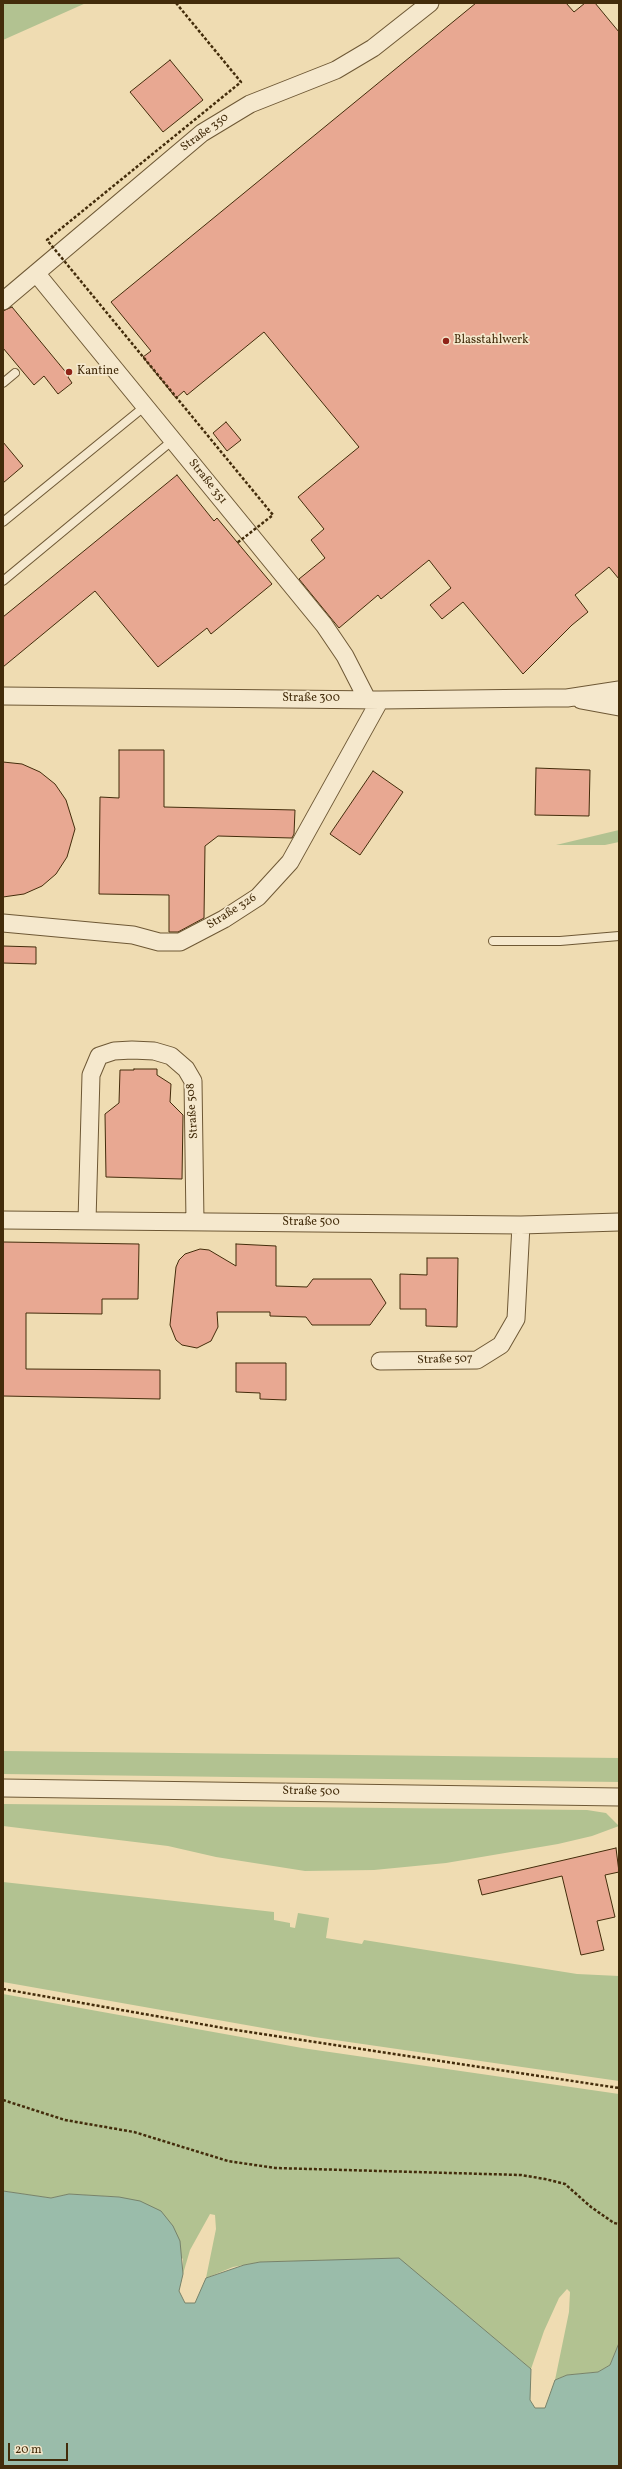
<!DOCTYPE html>
<meta charset="utf-8">
<style>
body{margin:0}
#map{position:relative;width:622px;height:2469px;overflow:hidden;background:#efdcb2;font-family:Vollkorn,serif}
canvas{display:block}
.frame{position:absolute;inset:0;border:4px solid #432c0b;pointer-events:none}
.scale{position:absolute;left:8px;top:2443px;width:60px;height:18px;box-sizing:border-box;border:2px solid #432c0b;border-top:0;padding-left:5px;font-size:12px;line-height:14px;white-space:nowrap;color:#432c0b;-webkit-text-stroke:3px #f5e8cd;paint-order:stroke}
</style>
<div id="map">
<canvas width="622" height="2469"></canvas>
<div class="frame"></div>
<div class="scale">20 m</div>
</div>
<script>
const ctx = document.querySelector('canvas').getContext('2d');
ctx.lineJoin = 'round';
function fillPath(path, color) { ctx.fillStyle = color; ctx.fill(path, 'evenodd'); }
const poly = rows => new Path2D(rows.map(r => 'M' + r).join(''));
function stroke(path, color, width, dash) { ctx.strokeStyle = color; ctx.lineWidth = width; ctx.lineCap = dash ? 'butt' : 'round'; ctx.setLineDash(dash || []); ctx.stroke(path); }
function write(font, color, halo, rows, align = 'center') {
  ctx.font = font + ' Vollkorn,serif'; ctx.lineWidth = 3.5; ctx.setLineDash([]); ctx.textBaseline = 'middle'; ctx.strokeStyle = halo; ctx.fillStyle = color; for (const [text, x, y, turn = 0] of rows) {
    ctx.save(); ctx.translate(x, y); ctx.rotate((+turn || 0) * Math.PI / 180); ctx.textAlign = isNaN(turn) ? turn : align; if (halo) ctx.strokeText(text, 0, 0); ctx.fillText(text, 0, 0); ctx.restore();
  }
}
fillPath(poly([
 [3,3,86,3,3,40],
 [619,830,619,842,605,845,556,845],
 [3,1751,619,1758,619,1782,3,1774],
 [3,1804,587,1810,606,1813,619,1826,592,1836,558,1844,446,1863,374,1870,305,1871,216,1857,168,1846,3,1826],
 [3,1882,274,1912,274,1920,290,1923,290,1927,295,1928,298,1913,329,1918,326,1938,362,1944,364,1940,577,1974,619,1976,619,2081,314,2037,3,1982],
 [3,1994,302,2048,619,2094,619,2343,610,2365,598,2372,567,2375,555,2380,569,2312,570,2292,567,2289,559,2298,544,2331,531,2369,399,2259,260,2262,233,2267,206,2278,216,2229,215,2215,210,2214,190,2250,183,2274,183,2259,119,2197,69,2194,51,2198,3,2191]
]), '#b2c291');
const water = poly([
 [3,2191,51,2198,69,2194,119,2197,140,2201,161,2211,173,2226,180,2241,183,2274,179,2291,185,2303,195,2303,206,2278,244,2265,260,2262,399,2258,531,2369,530,2400,535,2408,545,2408,555,2380,567,2375,598,2372,610,2365,619,2343,619,2466,3,2466,3,2191]
]);
fillPath(water, '#9abcaa');
stroke(water, '#77826a', 1);
const building = poly([
 [476,3,566,3,574,12,585,3,595,3,619,32,619,579,609,567,575,595,588,612,572,625,523,674,463,602,442,619,430,605,451,588,429,560,381,599,378,595,339,628,299,579,325,558,311,540,324,529,298,497,359,447,264,332,187,395,184,391,176,398,143,357,151,351,111,302,476,3],
 [170,60,203,100,163,132,130,92,170,60],
 [12,307,69,376,68,377,72,383,58,394,44,376,34,385,3,348,3,311,12,307],
 [226,422,241,440,227,451,213,433,226,422],
 [3,442,23,466,3,483,3,442],
 [177,475,214,521,217,518,272,584,211,634,207,628,158,667,95,591,3,667,3,617,177,475],
 [119,750,164,750,164,807,295,810,294,834,292,838,218,836,205,846,204,918,178,932,169,932,169,895,99,894,100,797,119,798,119,750],
 [3,762,22,764,40,772,55,784,66,800,75,829,67,857,56,874,42,886,24,894,3,897,3,762],
 [536,768,590,770,589,816,535,815,536,768],
 [373,771,403,792,360,855,330,834,373,771],
 [3,946,36,947,36,964,3,963,3,946],
 [134,1069,157,1069,157,1075,171,1084,170,1102,183,1115,182,1179,106,1177,105,1114,119,1103,120,1070,134,1070,134,1069],
 [3,1242,139,1244,138,1299,102,1299,102,1314,26,1313,26,1369,160,1370,160,1399,3,1396,3,1242],
 [236,1244,276,1246,276,1286,307,1287,313,1279,371,1279,386,1303,370,1325,312,1325,306,1317,270,1316,270,1312,217,1312,218,1327,211,1341,197,1348,182,1345,176,1340,170,1325,176,1267,179,1260,185,1254,200,1249,209,1250,236,1266,236,1244],
 [427,1258,458,1258,457,1327,426,1326,426,1309,400,1309,400,1274,427,1275,427,1258],
 [236,1363,286,1363,286,1400,260,1399,260,1393,236,1392,236,1363],
 [616,1848,619,1872,605,1875,615,1917,597,1921,604,1950,581,1955,562,1876,482,1895,478,1880,616,1848]
]);
fillPath(building, '#e8a892');
stroke(building, '#432c0b', 1);
const lane = poly([
 [3,383,15,373],
 [3,522,144,407],
 [3,581,173,440],
 [493,941,560,941,619,936]
]);
const street = poly([
 [36,273,324,625,345,656,367,699],
 [3,301,202,133,250,104,336,70,373,48,430,3],
 [3,696,380,700,546,698,567,698,619,690],
 [581,700,619,707],
 [3,923,133,935,159,942,180,942,224,919,258,897,290,862,380,700],
 [3,1220,521,1225,619,1222],
 [87,1221,91,1075,99,1056,114,1051,132,1050,154,1051,171,1056,186,1069,193,1081,195,1222],
 [380,1361,477,1360,501,1345,516,1319,521,1225],
 [3,1788,619,1797]
]);
stroke(lane, '#6e5835', 10);
stroke(street, '#6e5835', 19);
stroke(poly([
 [3,1989,229,2029,619,2088],
 [3,2100,65,2120,134,2132,228,2161,275,2168,521,2175,545,2179,565,2184,591,2207,614,2223,619,2224]
]), '#432c0b', 2.5, [3, 2]);
stroke(lane, '#f5e8cd', 8);
stroke(street, '#f5e8cd', 17);
stroke(poly([
 [176,3,241,82,47,240,273,515,237,543]
]), '#432c0b', 2.5, [3, 2]);
for (const [x, y, r, color] of [
 [446,341,4,"#8f2418"],
 [69,372,4,"#8f2418"]
]) { const dot = new Path2D(); dot.arc(x, y, r, 0, 2 * Math.PI); ctx.fillStyle = color; ctx.fill(dot); stroke(dot, '#f5e8cd', 1.5); }
write('12px', '#432c0b', '#f5e8cd', [
 ["Straße 350",205,133,-36],
 ["Straße 351",207,482,51],
 ["Straße 300",311,699],
 ["Straße 326",232,912,-32],
 ["Straße 508",193,1111,-94],
 ["Straße 500",311,1223],
 ["Straße 507",445,1360,-2],
 ["Straße 500",311,1792,1]
]);
write('12px', '#432c0b', '#f5e8cd', [
 ["Blasstahlwerk",454,341],
 ["Kantine",77,372]
], 'left');
</script>
